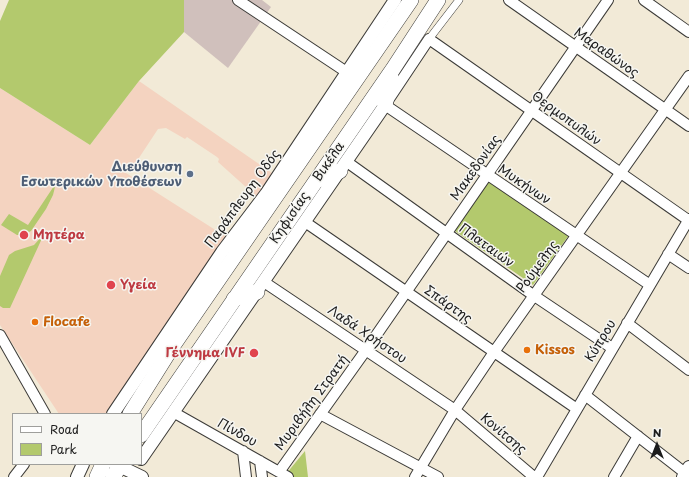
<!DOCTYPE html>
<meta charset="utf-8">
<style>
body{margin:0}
#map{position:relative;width:689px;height:477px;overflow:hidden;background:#f2ead7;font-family:"Playpen Sans",sans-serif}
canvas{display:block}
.legend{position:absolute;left:12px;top:413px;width:130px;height:52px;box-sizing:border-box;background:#f6f6f2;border:1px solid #9f9f9c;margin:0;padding:5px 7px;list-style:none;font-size:12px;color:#1c1c1c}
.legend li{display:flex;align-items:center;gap:8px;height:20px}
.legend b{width:20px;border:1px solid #9f9f9c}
.north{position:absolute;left:637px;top:425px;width:40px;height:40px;-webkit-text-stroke:3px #f6f6f2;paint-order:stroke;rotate:0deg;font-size:11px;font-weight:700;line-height:16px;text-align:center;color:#1c1c1c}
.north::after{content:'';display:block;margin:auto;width:14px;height:18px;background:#1c1c1c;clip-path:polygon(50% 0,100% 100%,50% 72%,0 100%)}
</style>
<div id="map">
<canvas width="689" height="477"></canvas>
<ul class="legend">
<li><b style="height:5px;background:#fff"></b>Road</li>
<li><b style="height:11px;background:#b3c96d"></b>Park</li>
</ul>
<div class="north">N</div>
</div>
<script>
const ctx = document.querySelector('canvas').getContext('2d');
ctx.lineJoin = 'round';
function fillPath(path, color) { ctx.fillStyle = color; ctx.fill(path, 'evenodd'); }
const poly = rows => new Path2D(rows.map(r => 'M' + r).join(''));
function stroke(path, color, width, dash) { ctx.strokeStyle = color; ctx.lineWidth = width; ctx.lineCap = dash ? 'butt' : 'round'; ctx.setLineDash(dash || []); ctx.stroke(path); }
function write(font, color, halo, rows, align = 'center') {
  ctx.font = font + ' "Playpen Sans",sans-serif'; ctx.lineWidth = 3; ctx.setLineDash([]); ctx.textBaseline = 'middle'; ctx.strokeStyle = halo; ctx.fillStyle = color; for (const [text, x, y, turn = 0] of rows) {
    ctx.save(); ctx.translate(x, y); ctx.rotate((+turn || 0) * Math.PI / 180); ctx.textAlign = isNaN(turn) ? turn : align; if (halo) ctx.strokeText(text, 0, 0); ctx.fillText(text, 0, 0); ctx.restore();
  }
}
fillPath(poly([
 [139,81,272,173,262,191,257,197,218,162,219,159,217,157,187,137,185,139,166,128,158,129,133,167,131,170,128,169,126,173,228,238,108,414,59,414,0,325,0,88,90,145]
]), '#f4d3c0');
fillPath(poly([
 [184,0,262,0,271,7,228,68,184,32]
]), '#d0c0bc');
fillPath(poly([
 [9,0,184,0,184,32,139,81,90,145,0,88,0,21],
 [489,179,569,235,533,285,455,231],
 [56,183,53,195,46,209,31,231,23,235,17,235,1,225,9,214,28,225],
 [44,234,10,308,3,308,0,306,0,276,9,255,15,251,34,245],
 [305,451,308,477,290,477,286,474]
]), '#b3c96d');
const pedestrian = poly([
 [429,39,459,0]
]);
const minor = poly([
 [238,0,348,73],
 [509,0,689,126],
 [644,0,689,32],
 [347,162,533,295,612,348],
 [305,222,577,409],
 [668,254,689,268],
 [264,282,455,410,534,477],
 [650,285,385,105,429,39,688,220],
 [627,323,689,370],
 [0,335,45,414],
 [585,395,689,476],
 [173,412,288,477],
 [320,414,438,477],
 [243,451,246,477],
 [260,461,262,477],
 [279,472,366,350,608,0],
 [14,477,24,464],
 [415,477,455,410,494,352,689,76],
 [537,477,689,219],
 [614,477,638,436]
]);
const tertiary = poly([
 [113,414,222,252,266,194,395,0],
 [141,459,385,105],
 [115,464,142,477],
 [77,477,83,464],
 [683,477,689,467]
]);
const primary = poly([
 [385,105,391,77],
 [316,181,340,171],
 [234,299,257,292],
 [130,414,172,347,411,0],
 [141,435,393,69,438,0],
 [97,477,103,464],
 [113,477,121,464]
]);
stroke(pedestrian, '#3c3b38', 8);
stroke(minor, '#3c3b38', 12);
stroke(tertiary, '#3c3b38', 14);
stroke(primary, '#3c3b38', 16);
stroke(pedestrian, '#fff', 7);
stroke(minor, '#fff', 10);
stroke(tertiary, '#fff', 12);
stroke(primary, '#fff', 15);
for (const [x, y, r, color] of [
 [190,174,4,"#5c6f8a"],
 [24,235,5,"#e0444e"],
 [111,285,5,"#e0444e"],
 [35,322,4,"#e8710a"],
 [527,350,4,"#e8710a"],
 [254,353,5,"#e0444e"]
]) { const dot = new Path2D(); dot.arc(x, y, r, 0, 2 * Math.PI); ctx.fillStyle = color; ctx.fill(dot); stroke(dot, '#f6f6f2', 1.5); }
write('13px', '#1c1c1c', '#f6f6f2', [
 ["Μαραθώνος",606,53,35],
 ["Θερμοπυλών",566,119,36],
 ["Βικέλα",329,162,-55],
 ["Μακεδονίας",476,168,-55],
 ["Μυκήνων",524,185,34],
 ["Παράπλευρη Οδός",243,199,-54],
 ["Κηφισίας",290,218,-56],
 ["Πλαταιών",486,246,36],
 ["Ρούμελης",538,267,-54],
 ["Σπάρτης",448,305,35],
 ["Λαδά Χρήστου",367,335,34],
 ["Κύπρου",601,341,-59],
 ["Μυριβήλη Στρατή",312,403,-54],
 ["Πίνδου",237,433,29],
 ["Κονίτσης",503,434,40]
]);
write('bold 13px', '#4e5e75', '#f6f6f2', [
 ["Διεύθυνση",182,167],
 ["Εσωτερικών Υποθέσεων",182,182]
], 'right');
write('bold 13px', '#be3a42', '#f6f6f2', [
 ["Μητέρα",33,235],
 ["Υγεία",120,285],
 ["Γέννημα IVF",245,353,"right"]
], 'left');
write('bold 13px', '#c56008', '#f6f6f2', [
 ["Flocafe",43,322],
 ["Kissos",535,350]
], 'left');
</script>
